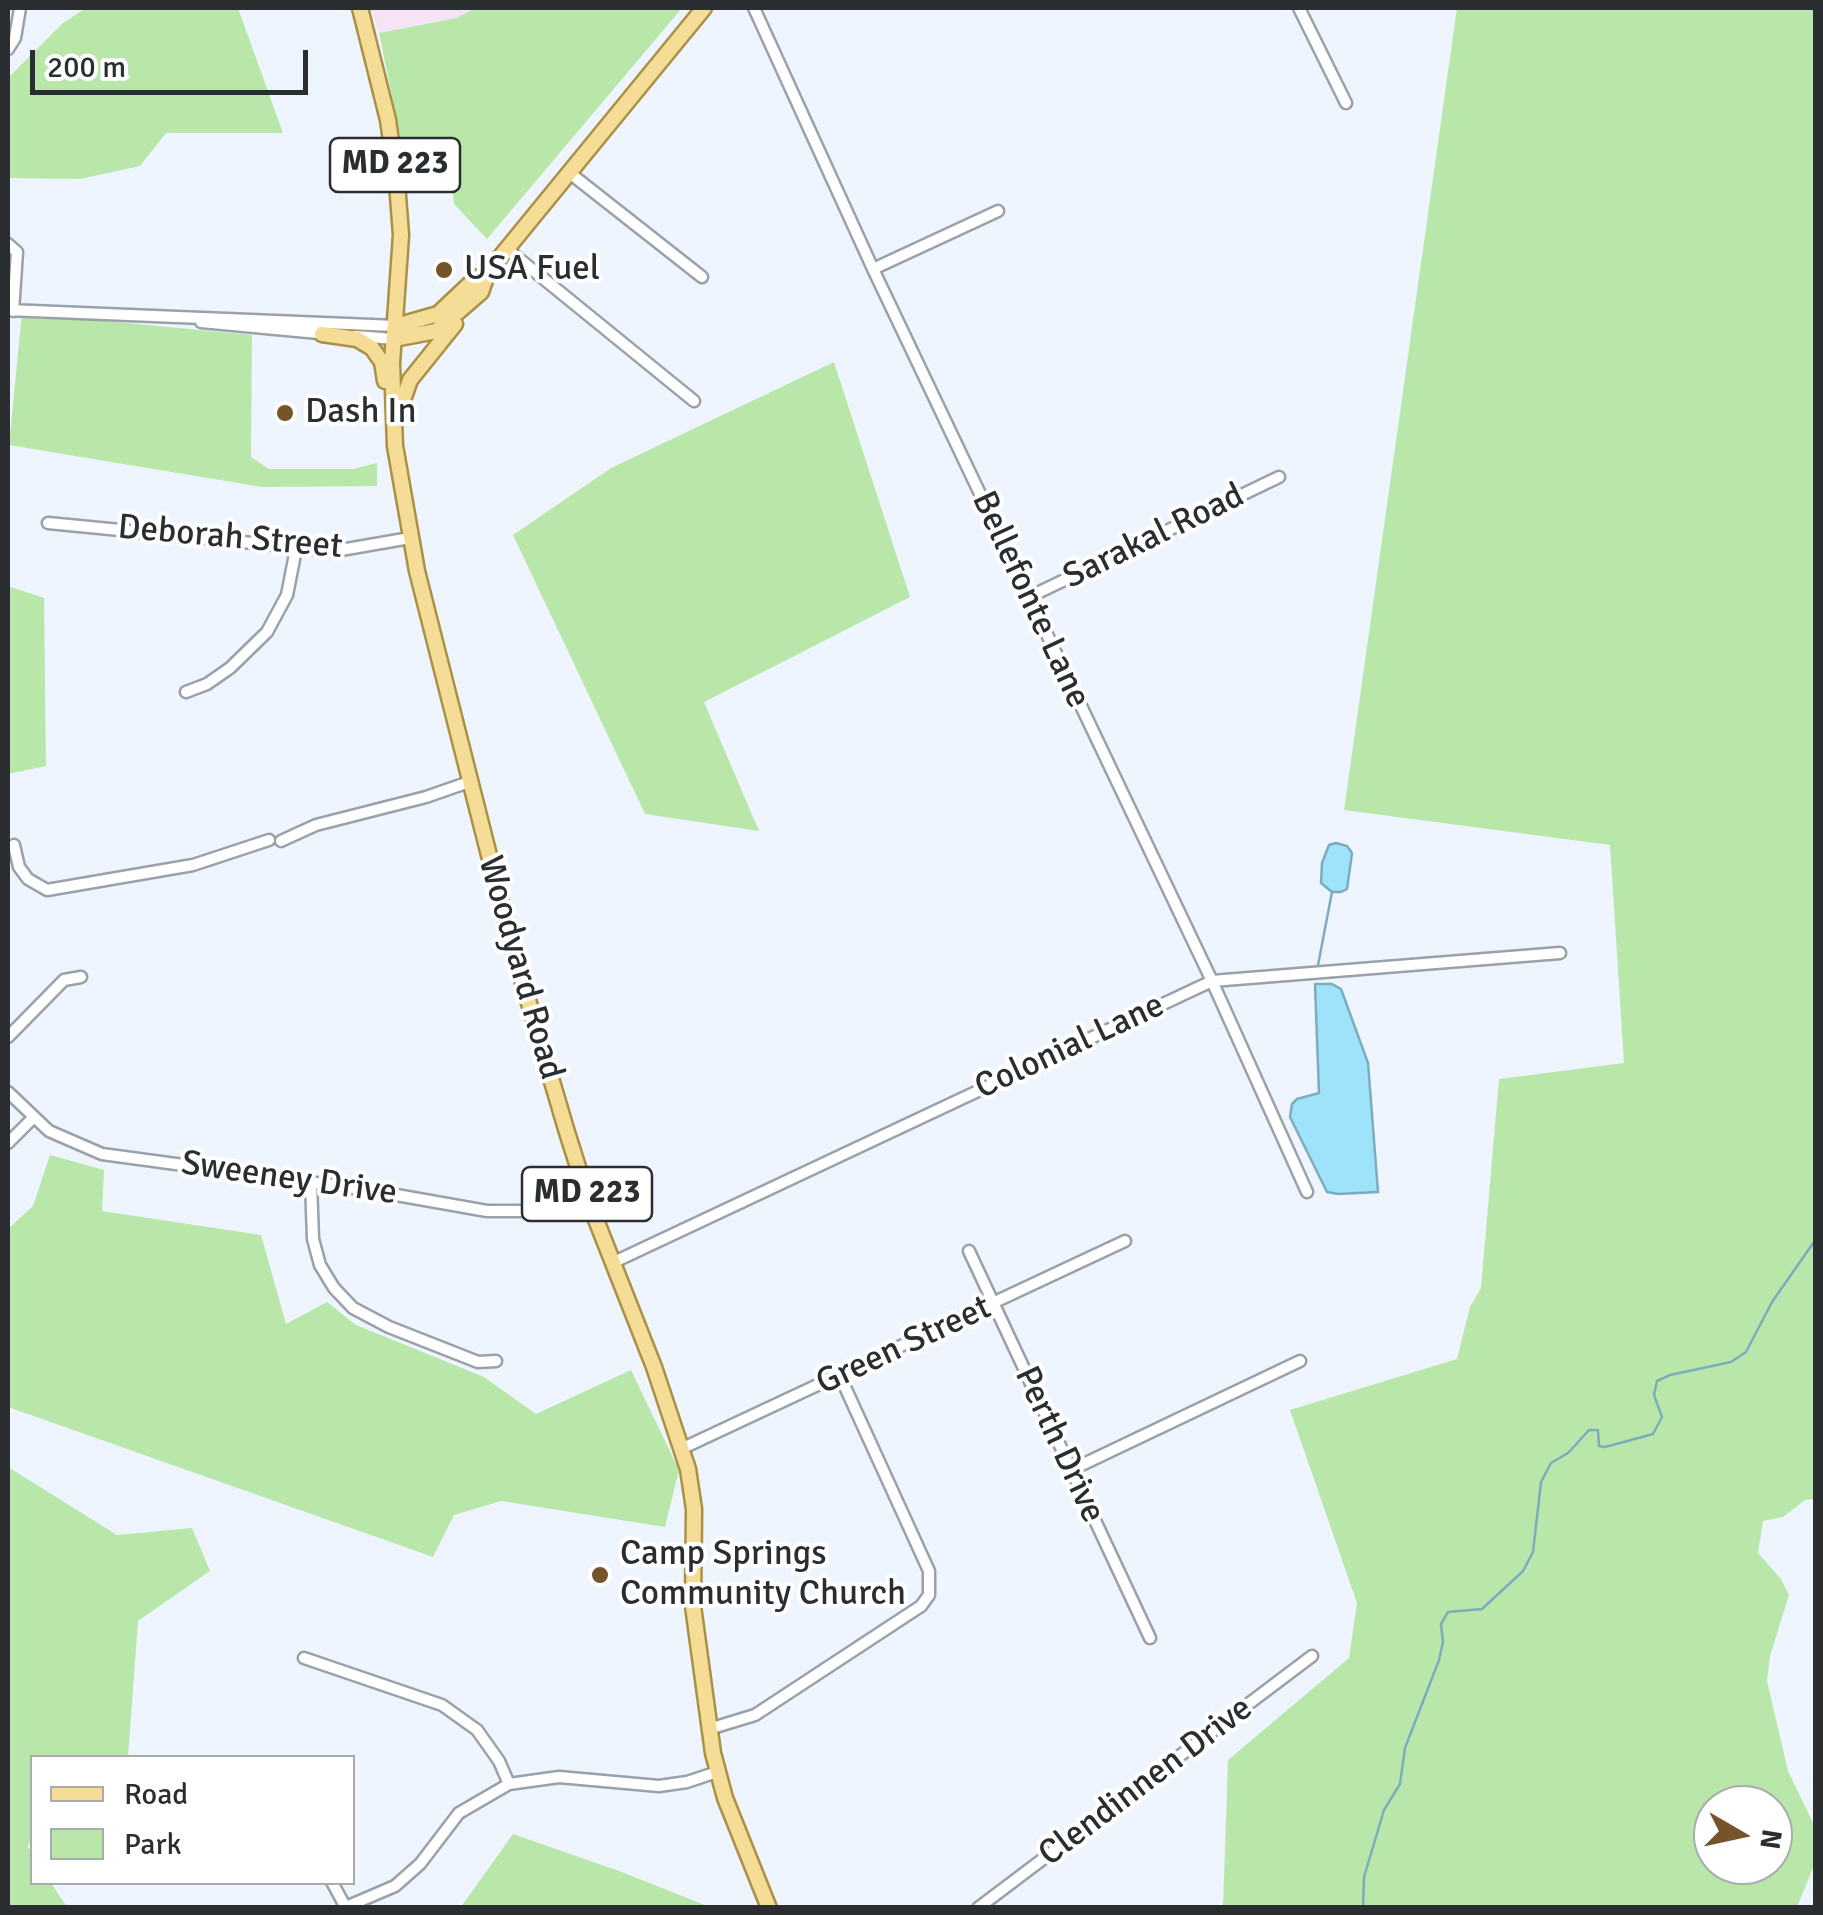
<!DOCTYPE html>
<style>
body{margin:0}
#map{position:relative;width:1823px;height:1915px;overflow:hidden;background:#eef5fe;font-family:Signika,sans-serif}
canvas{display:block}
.frame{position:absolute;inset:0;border:10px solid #2b2e31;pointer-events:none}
.legend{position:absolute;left:30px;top:1755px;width:325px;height:130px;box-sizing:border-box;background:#fff;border:2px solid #aaabad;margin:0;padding:12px 18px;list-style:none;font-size:30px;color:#2b2e31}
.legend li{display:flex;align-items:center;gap:20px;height:50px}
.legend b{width:50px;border:2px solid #aaabad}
.north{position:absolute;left:1693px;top:1785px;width:100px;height:100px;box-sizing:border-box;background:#fff;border:2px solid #aaabad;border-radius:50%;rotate:99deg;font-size:28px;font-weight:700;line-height:40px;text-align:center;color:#2b2e31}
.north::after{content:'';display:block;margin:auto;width:35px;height:45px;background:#75532b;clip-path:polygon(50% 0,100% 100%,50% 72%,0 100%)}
.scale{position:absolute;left:30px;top:50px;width:278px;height:45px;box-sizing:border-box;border:5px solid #2b2e31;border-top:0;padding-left:12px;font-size:30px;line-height:35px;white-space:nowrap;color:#2b2e31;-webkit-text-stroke:8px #fff;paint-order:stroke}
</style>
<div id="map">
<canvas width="1823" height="1915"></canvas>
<div class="frame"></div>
<ul class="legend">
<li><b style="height:12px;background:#f5dd97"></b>Road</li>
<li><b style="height:28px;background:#b9e7aa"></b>Park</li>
</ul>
<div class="north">N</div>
<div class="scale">200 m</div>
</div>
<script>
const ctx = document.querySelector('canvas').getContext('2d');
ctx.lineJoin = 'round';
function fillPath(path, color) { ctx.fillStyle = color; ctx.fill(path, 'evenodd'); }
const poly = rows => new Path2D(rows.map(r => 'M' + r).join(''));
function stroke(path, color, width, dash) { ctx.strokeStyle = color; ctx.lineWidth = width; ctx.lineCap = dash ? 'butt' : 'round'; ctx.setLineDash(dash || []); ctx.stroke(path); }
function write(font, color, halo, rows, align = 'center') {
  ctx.font = font + ' Signika,sans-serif'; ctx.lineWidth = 8; ctx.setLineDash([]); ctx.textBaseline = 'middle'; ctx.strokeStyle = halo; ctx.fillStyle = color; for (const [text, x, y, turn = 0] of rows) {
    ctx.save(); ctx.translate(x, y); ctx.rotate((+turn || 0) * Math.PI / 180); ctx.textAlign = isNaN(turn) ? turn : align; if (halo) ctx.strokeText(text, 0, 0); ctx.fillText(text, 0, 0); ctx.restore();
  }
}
fillPath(poly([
 [371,8,475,8,457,18,379,33]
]), '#f4e4f6');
fillPath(poly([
 [86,8,238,8,283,133,166,133,140,166,80,179,8,178,8,78,63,23],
 [475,8,682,8,487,239,454,204,446,149,403,150,379,33,457,18],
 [1457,8,1815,8,1816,1499,1805,1500,1783,1517,1763,1521,1758,1553,1781,1579,1789,1595,1770,1656,1767,1681,1788,1771,1815,1827,1815,1863,1797,1907,1223,1907,1228,1760,1349,1658,1357,1603,1290,1410,1457,1359,1470,1307,1481,1288,1499,1079,1624,1063,1610,845,1344,810],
 [1713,1805,1773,1805,1773,1865,1713,1865],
 [22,313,252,335,251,457,269,469,353,469,377,463,377,486,262,487,9,445],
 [834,362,910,597,704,702,759,831,645,814,513,535,611,468],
 [8,586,44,598,46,766,8,774],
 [50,1155,104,1170,102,1211,261,1235,286,1324,327,1302,356,1325,484,1377,536,1414,631,1370,679,1470,665,1527,501,1501,454,1515,433,1557,8,1407,8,1229,33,1206],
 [8,1467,117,1535,192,1528,210,1571,138,1621,128,1757,32,1758,32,1836,28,1847,32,1853,32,1882,51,1883,67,1907,8,1907],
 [513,1834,619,1871,710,1907,461,1907]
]), '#b9e7aa');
const water = poly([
 [1336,843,1347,846,1352,853,1347,889,1341,892,1332,892,1321,883,1322,863,1329,845,1336,843],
 [1315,984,1332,984,1341,989,1368,1063,1378,1192,1338,1194,1327,1192,1290,1117,1292,1104,1297,1099,1319,1093,1315,984]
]);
fillPath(water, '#9fe3fb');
stroke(water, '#7cadbe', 2.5);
stroke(poly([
 [1318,965,1332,892],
 [1363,1908,1364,1877,1384,1810,1400,1784,1405,1748,1439,1660,1443,1642,1441,1624,1448,1612,1482,1609,1523,1571,1533,1552,1541,1482,1551,1463,1568,1453,1589,1430,1598,1430,1599,1446,1605,1447,1653,1434,1662,1417,1654,1395,1657,1381,1670,1375,1731,1362,1746,1352,1772,1302,1816,1239]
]), '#7cadbe', 2.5);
const minor = poly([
 [754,8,873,269,1212,981,1307,1192],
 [1299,8,1346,103],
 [8,49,15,38,20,8],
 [571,174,702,277],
 [8,244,17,252,13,311],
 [507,249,694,401],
 [873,269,998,211],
 [8,310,396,326],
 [201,322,329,334],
 [355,336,394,339],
 [48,523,335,551,410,538],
 [1029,597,1279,477],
 [186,692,207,684,230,668,267,632,287,595,296,549],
 [281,841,316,825,426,797,469,782],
 [14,845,19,867,28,879,47,890,193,865,269,840],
 [8,1037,64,980,81,977],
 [8,1092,49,1131,102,1154,368,1190,487,1211,541,1211,589,1202],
 [8,1143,34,1117],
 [311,1182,313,1239,320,1265,334,1288,353,1308,389,1327,478,1362,496,1361],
 [969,1251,1150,1638],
 [612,1263,1212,981,1560,953],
 [683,1448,1125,1241],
 [1071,1470,1300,1361],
 [304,1658,442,1705,477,1730,499,1761,509,1784],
 [709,1729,755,1715,921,1606,929,1595,929,1571,840,1376],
 [332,1882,346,1908],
 [346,1907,395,1886,420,1864,459,1813,509,1784,559,1777,659,1786,687,1782,717,1772],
 [978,1908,1312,1656]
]);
const major = poly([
 [360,8,388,120,397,183,401,235,392,363,395,446,417,571,511,942,566,1129,589,1202,654,1367,688,1469,694,1509,693,1606,713,1753,725,1798,769,1908],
 [396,326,438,314,474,280,488,272],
 [322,334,357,339,372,348,382,362,385,381],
 [394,339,436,331,481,292,488,272,704,8],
 [398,414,410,380,455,324]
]);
stroke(minor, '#9aa1a9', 15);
stroke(major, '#aa9146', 19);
stroke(minor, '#fff', 10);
stroke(major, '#f5dd97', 14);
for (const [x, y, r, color] of [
 [444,270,10,"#75532b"],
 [285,413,10,"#75532b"],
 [600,1575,10,"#75532b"]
]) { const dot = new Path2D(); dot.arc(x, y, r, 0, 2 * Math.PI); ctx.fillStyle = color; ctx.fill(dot); stroke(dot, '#fff', 4); }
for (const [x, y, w] of [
 [395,165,130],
 [587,1194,130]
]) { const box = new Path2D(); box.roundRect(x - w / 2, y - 27, w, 54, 8); ctx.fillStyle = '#fff'; ctx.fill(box); stroke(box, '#2b2e31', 2.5); }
write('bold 32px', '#2b2e31', null, [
 ["MD 223",395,165],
 ["MD 223",587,1194]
]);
write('35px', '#2b2e31', '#fff', [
 ["USA Fuel",464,270],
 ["Dash In",305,413],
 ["Camp Springs",620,1555],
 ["Community Church",620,1595]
], 'left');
write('35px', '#2b2e31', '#fff', [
 ["Sarakal Road",1154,537,-26],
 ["Deborah Street",230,538,5],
 ["Bellefonte Lane",1030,600,65],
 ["Woodyard Road",520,968,74],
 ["Colonial Lane",1070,1047,-25],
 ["Sweeney Drive",289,1179,8],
 ["Green Street",904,1346,-25],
 ["Perth Drive",1059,1445,65],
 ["Clendinnen Drive",1146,1782,-37]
]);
</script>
